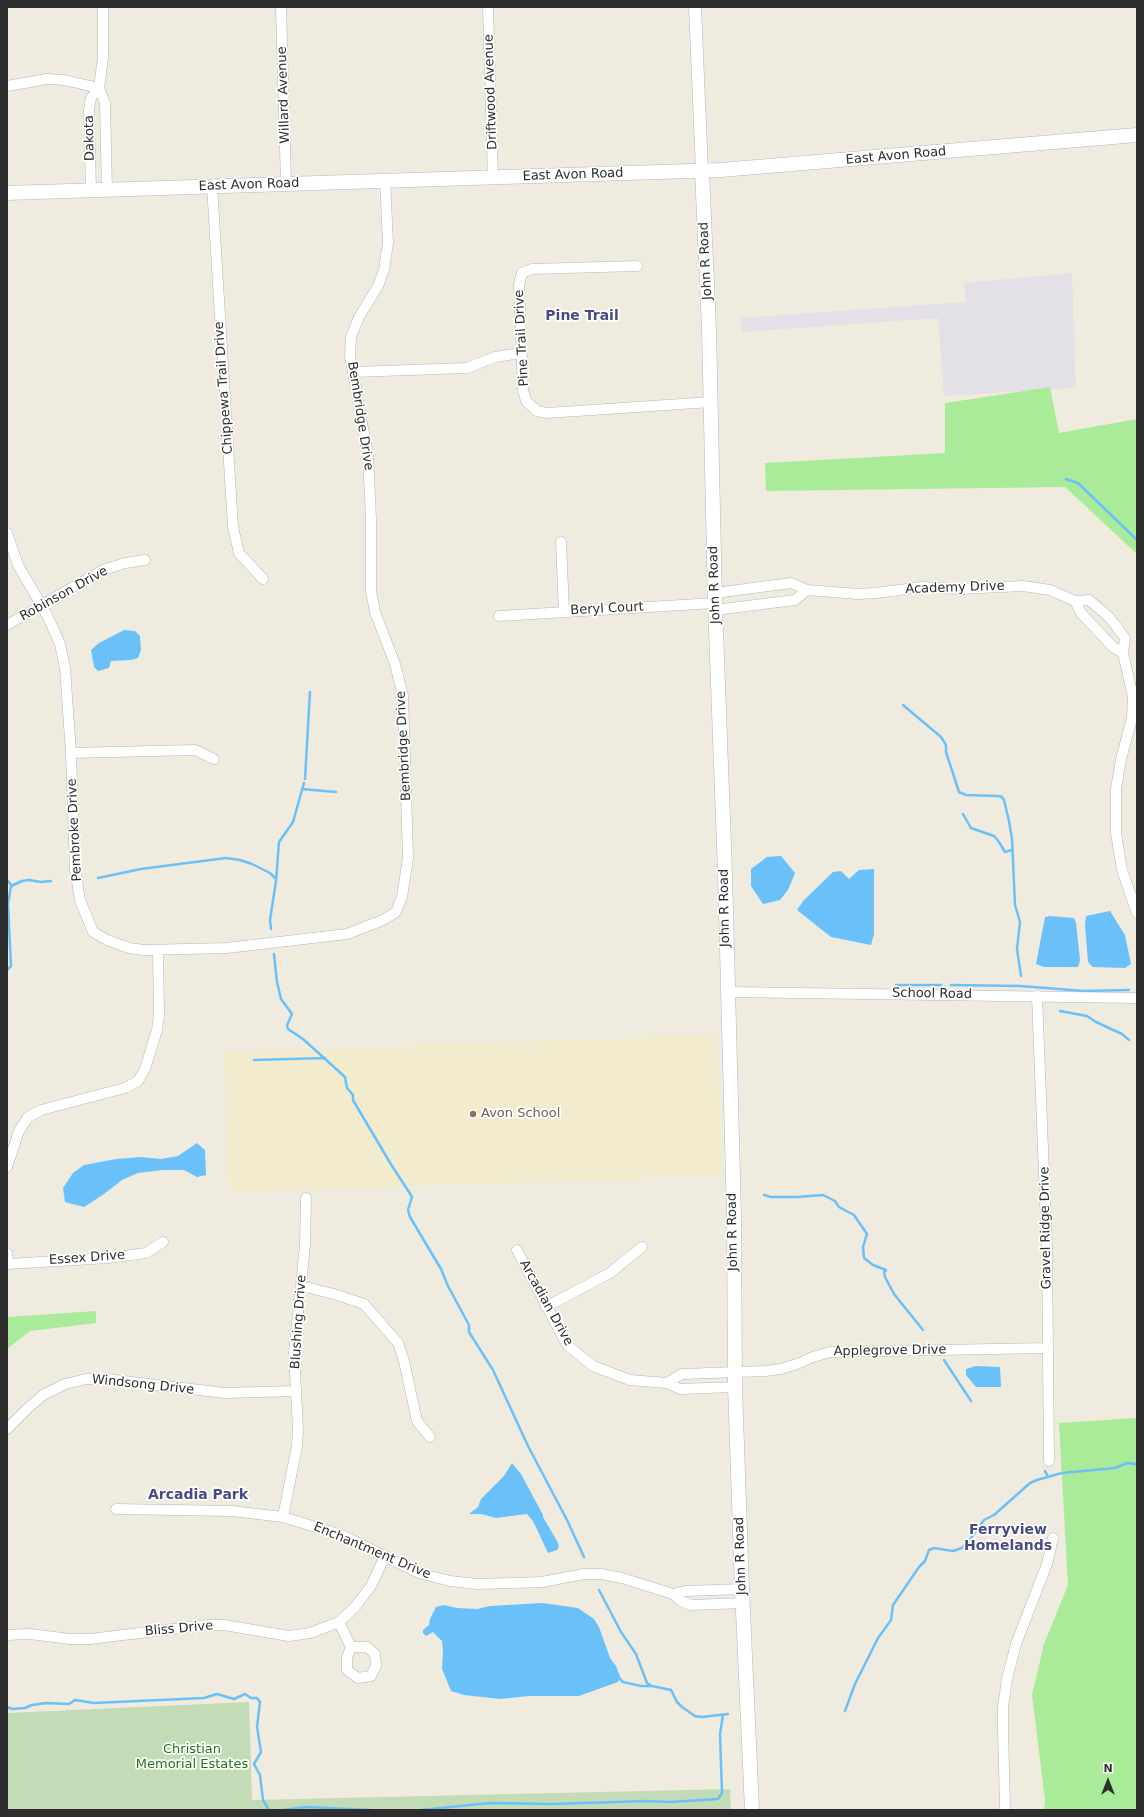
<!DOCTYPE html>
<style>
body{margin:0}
#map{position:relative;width:1144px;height:1817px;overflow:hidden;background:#f0ebdf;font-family:"DejaVu Sans",sans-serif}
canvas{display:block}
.frame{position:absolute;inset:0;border:8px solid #2e2e2e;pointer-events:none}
.north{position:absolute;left:1088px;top:1761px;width:40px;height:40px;-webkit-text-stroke:3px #fff;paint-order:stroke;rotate:0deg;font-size:11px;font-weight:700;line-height:16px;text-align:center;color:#2e2e2e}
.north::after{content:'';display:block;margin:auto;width:14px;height:18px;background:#2e2e2e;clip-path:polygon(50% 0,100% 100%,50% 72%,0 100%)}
</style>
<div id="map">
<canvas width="1144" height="1817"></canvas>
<div class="frame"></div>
<div class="north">N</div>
</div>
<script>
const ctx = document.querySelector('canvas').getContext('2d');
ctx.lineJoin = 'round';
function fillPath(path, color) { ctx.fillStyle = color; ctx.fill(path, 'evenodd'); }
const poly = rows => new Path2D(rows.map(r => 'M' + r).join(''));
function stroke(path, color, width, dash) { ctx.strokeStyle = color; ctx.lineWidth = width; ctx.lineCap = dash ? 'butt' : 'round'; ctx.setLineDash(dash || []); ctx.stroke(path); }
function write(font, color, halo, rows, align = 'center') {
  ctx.font = font + ' "DejaVu Sans",sans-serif'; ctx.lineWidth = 3.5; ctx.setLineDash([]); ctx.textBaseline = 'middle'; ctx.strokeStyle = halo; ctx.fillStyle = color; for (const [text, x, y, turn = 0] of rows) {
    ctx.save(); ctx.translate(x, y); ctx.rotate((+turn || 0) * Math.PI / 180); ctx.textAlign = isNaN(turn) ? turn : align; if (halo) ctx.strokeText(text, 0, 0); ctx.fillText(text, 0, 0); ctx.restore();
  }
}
fillPath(poly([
 [1072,273,1076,388,944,396,938,318,742,332,741,318,965,302,964,283]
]), '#e4e0e8');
fillPath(poly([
 [718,1035,721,1176,230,1192,224,1052]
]), '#f3ebce');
fillPath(poly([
 [1050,387,1059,433,1137,419,1137,554,1065,487,766,491,765,463,945,453,945,403],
 [96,1311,96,1323,30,1331,7,1349,7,1317],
 [1137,1418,1137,1810,1044,1810,1045,1800,1032,1695,1044,1644,1068,1585,1059,1423]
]), '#a9eb98');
fillPath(poly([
 [249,1702,252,1800,730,1789,731,1810,7,1810,7,1713]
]), '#c3dcb5');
fillPath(poly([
 [124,630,135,631,140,636,141,650,138,658,131,660,111,661,109,668,98,671,94,667,91,650,99,643],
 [781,856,795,873,788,890,780,900,763,904,751,886,751,869,767,857],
 [874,869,874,934,871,945,831,937,797,910,804,900,833,872,841,871,849,879,859,870],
 [1110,911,1125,935,1131,964,1125,968,1093,967,1088,962,1085,925,1086,916],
 [1050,916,1074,918,1076,923,1080,960,1078,967,1044,967,1036,964,1045,917],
 [197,1143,205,1150,206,1175,197,1177,184,1170,163,1170,138,1173,122,1180,104,1194,84,1207,65,1202,63,1188,73,1173,84,1165,116,1159,141,1157,161,1159,178,1156],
 [976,1366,1000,1367,1001,1387,976,1387,966,1375,966,1369],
 [512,1463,521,1474,543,1515,543,1517,557,1541,559,1546,557,1550,548,1553,533,1521,527,1514,496,1518,481,1514,469,1514,478,1507,481,1499,504,1476],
 [542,1603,578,1608,594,1619,599,1627,610,1658,616,1666,620,1676,618,1682,579,1696,529,1696,500,1699,464,1695,451,1691,442,1669,443,1650,442,1641,433,1632,426,1636,423,1633,423,1630,429,1625,430,1619,436,1607,444,1605,457,1608,477,1609,490,1606]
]), '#6ac1fa');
stroke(poly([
 [1066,479,1078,483,1137,540],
 [903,705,941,737,946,745,946,752,959,792,966,795,998,796,1002,797,1004,800,1009,821,1012,839,1015,905,1020,922,1017,949,1021,976],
 [305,779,310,692],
 [302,789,336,792],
 [963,814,971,828,994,836,999,842,1005,852,1012,850],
 [98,878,141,869,226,858,240,860,252,864,270,873,276,879],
 [7,880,12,886],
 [271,929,270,920,276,881,279,842,293,822,304,783],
 [274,954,277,982,281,999,292,1014,287,1025,288,1029,303,1039,345,1077,347,1088,353,1095,353,1100,360,1112,392,1166,409,1192,412,1197,408,1210,410,1217,441,1269,448,1286,469,1325,469,1332,493,1370,528,1446,567,1520,584,1557],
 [7,970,11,966,8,904,11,886,22,881,29,880,41,882,51,881],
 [896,985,941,985],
 [951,985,1020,986,1084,991,1129,990],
 [1060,1011,1087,1016,1096,1022,1122,1034,1129,1040],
 [254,1060,325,1058],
 [764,1195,771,1197,797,1197,823,1195,835,1201,839,1207,854,1215,867,1234,863,1247,864,1258,873,1265,886,1270,884,1272,885,1277,894,1294,923,1330],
 [944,1360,971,1401],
 [1045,1471,1048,1477],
 [599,1590,621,1632,636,1654,647,1683,652,1686],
 [618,1677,623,1682,641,1686,652,1686,671,1690,677,1702,682,1707,695,1716,702,1717,728,1714],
 [7,1707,12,1709,25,1708,32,1705,46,1703,69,1704,75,1700,94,1703,204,1698,217,1694,234,1699,245,1694,251,1698,257,1698,260,1702,257,1727,261,1752,254,1764,260,1775,263,1800,269,1810],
 [845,1711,855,1684,878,1638,891,1620,893,1605,919,1567,925,1561,929,1550,934,1548,953,1551,962,1548,971,1538,984,1520,994,1515,1030,1483,1037,1480,1062,1473,1115,1468,1127,1463,1137,1464],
 [283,1810,306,1807,371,1810],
 [421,1810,490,1803,552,1804,646,1801,670,1802,718,1799,722,1793,720,1734,723,1715]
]), '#6ac1fa', 2.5);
const minor = poly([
 [281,7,286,183],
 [488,7,493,178],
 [7,86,47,79,64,80,99,88,103,57,103,7],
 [212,186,233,527,239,553,263,579],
 [91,191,89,110,91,98,99,88,105,103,107,190],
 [637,266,532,269,522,273,519,284,523,390,526,401,537,411,547,413,711,402],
 [353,372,467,368,495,357,521,353],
 [7,533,18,565,47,615,60,644,65,668,71,753,75,870,80,900,93,932,107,940,129,948,144,950,227,948,347,934,383,920,396,912,402,897,408,858,403,696,395,664,375,612,371,591,371,519,368,456,350,356,351,337,359,317,378,286,384,270,388,243,385,180],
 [561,542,564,611],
 [715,593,791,583,807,590,858,594,876,593,922,587,959,589,1023,586,1050,590,1075,601,1089,600,1109,617,1125,638,1123,653,1133,697,1132,718,1121,759,1116,789,1116,833,1122,870,1137,913],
 [1075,601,1081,613,1113,647,1123,653],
 [715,610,795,600,807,590],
 [499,616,715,603],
 [7,625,103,570,125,563,145,560],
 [71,753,195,750,214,759],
 [728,992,1137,998],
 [1037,996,1047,1250,1049,1461],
 [7,1167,19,1131,28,1117,41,1110,125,1088,138,1081,145,1069,157,1030,159,1015,158,950],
 [517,1250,567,1345,593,1366,630,1380,667,1383,680,1389,735,1387],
 [7,1253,8,1264],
 [7,1264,109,1258,146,1253,163,1242],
 [301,1286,334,1294,364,1304,398,1343,404,1361,417,1421,430,1437],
 [546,1307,610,1273,642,1247],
 [667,1383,682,1374,765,1371,781,1369,797,1364,813,1357,830,1352,1048,1348],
 [7,1429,28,1408,43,1395,65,1384,86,1379,107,1379,225,1393,295,1391],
 [116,1509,232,1511,283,1517,342,1535,419,1573,450,1581,477,1584,514,1583,542,1582,584,1574,601,1574,622,1578,673,1594,681,1601,691,1605,743,1603],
 [283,1517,297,1446,298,1429,294,1353,305,1245,306,1198],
 [673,1594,685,1591,742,1589],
 [339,1622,351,1647,347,1658,347,1670,358,1678,371,1676,376,1666,375,1654,367,1647,351,1647],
 [7,1635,30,1634,70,1639,90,1639,206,1625,224,1625,289,1636,310,1633,339,1622,355,1607,371,1586,385,1556],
 [1005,1810,1003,1728,1003,1707,1007,1679,1016,1644,1047,1564,1053,1538]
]);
const tertiary = poly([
 [695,7,702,171]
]);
const secondary = poly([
 [702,171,709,329,715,603,725,873,734,1216,735,1387,742,1589,752,1810],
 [7,193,721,170,1137,135]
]);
stroke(minor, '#b3b4c2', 11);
stroke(tertiary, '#b3b4c2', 13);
stroke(secondary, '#b3b4c2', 15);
stroke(minor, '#fff', 10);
stroke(tertiary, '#fff', 12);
stroke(secondary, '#fff', 14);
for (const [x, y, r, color] of [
 [473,1114,4,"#8d6e63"]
]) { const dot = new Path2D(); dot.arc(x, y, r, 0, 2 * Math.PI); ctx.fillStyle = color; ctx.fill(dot); stroke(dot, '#fff', 1.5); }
write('13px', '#2e2e2e', '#fff', [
 ["Driftwood Avenue",491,92,-92],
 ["Willard Avenue",284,95,-92],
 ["Dakota",90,138,-91],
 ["East Avon Road",896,156,-5],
 ["East Avon Road",573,175,-2],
 ["East Avon Road",249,185,-2],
 ["John R Road",706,261,-93],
 ["Pine Trail Drive",522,338,-93],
 ["Chippewa Trail Drive",224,388,-94],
 ["Bembridge Drive",360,416,81],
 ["John R Road",715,585,-92],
 ["Academy Drive",955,588,-2],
 ["Robinson Drive",64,594,-29],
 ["Beryl Court",607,609,-3],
 ["Bembridge Drive",404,746,-93],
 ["Pembroke Drive",75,830,-93],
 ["John R Road",725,908,-91],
 ["School Road",932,994,1],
 ["Gravel Ridge Drive",1046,1228,-91],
 ["John R Road",733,1232,-91],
 ["Essex Drive",87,1258,-4],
 ["Arcadian Drive",546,1303,61],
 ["Blushing Drive",299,1322,-86],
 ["Applegrove Drive",890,1351,-1],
 ["Windsong Drive",143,1385,6],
 ["Enchantment Drive",372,1551,23],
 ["John R Road",741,1556,-92],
 ["Bliss Drive",179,1629,-5]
]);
write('13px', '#785e54', '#fff', [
 ["Avon School",481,1114]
], 'left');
write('13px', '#1b7514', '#fff', [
 ["Christian",192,1750],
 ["Memorial Estates",192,1765]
]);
write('bold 14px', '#494b84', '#fff', [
 ["Pine Trail",582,316],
 ["Arcadia Park",198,1495],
 ["Ferryview",1008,1530],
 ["Homelands",1008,1546]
]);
</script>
